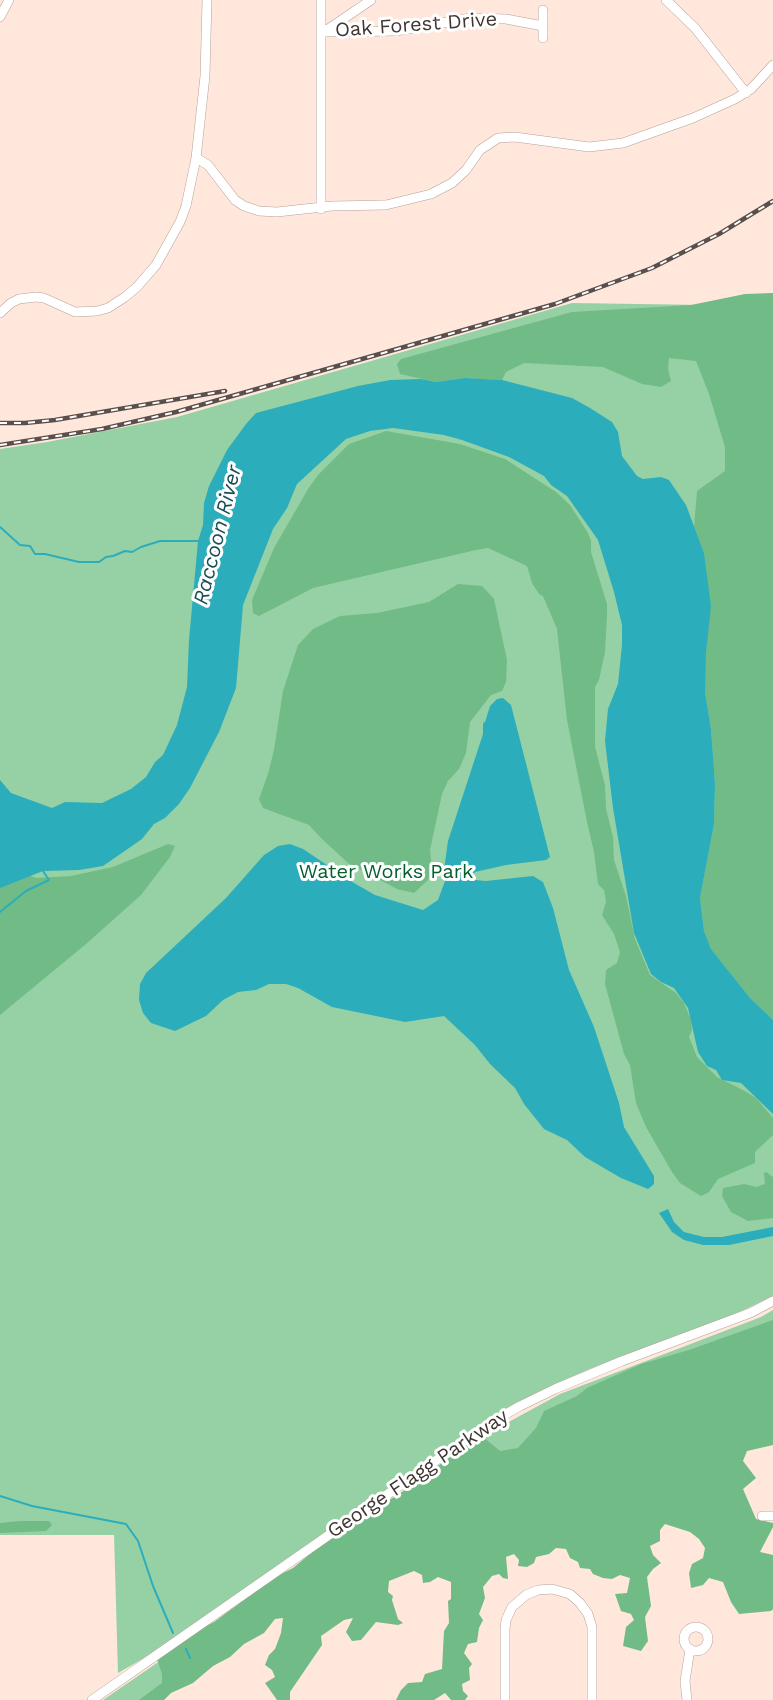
<!DOCTYPE html>
<style>
body{margin:0}
canvas{display:block;background:#ffe7dc}
</style>
<canvas width="773" height="1700"></canvas>
<script>
const ctx = document.querySelector('canvas').getContext('2d');
ctx.lineJoin = 'round';
function fillPath(path, color) { ctx.fillStyle = color; ctx.fill(path, 'evenodd'); }
const poly = rows => new Path2D(rows.map(r => 'M' + r).join(''));
function stroke(path, color, width, dash) { ctx.strokeStyle = color; ctx.lineWidth = width; ctx.lineCap = dash ? 'butt' : 'round'; ctx.setLineDash(dash || []); ctx.stroke(path); }
function write(font, color, halo, rows, align = 'center') {
  ctx.font = font + ' "Work Sans",sans-serif'; ctx.lineWidth = 6; ctx.setLineDash([]); ctx.textBaseline = 'middle'; ctx.strokeStyle = halo; ctx.fillStyle = color; for (const [text, x, y, turn = 0] of rows) {
    ctx.save(); ctx.translate(x, y); ctx.rotate((+turn || 0) * Math.PI / 180); ctx.textAlign = isNaN(turn) ? turn : align; if (halo) ctx.strokeText(text, 0, 0); ctx.fillText(text, 0, 0); ctx.restore();
  }
}
fillPath(poly([
 [572,303,773,306,773,1296,733,1315,590,1369,538,1392,509,1407,295,1553,158,1650,118,1673,114,1535,0,1535,0,449,47,442,177,417],
 [773,1310,773,1349,547,1432,155,1700,103,1700,505,1424,560,1394,761,1317]
]), '#96d1a5');
fillPath(poly([
 [773,293,773,1020,750,998,711,949,704,931,700,898,714,824,715,784,711,729,705,692,704,553,694,527,697,491,725,471,725,447,709,394,696,361,669,358,668,369,671,381,661,387,642,384,603,367,524,363,506,372,502,380,465,378,436,382,400,374,397,364,401,359,572,312,691,305,745,294],
 [386,431,460,444,505,459,556,492,570,505,588,533,591,541,591,552,607,604,607,614,605,652,599,680,595,687,595,747,605,785,606,809,613,837,614,860,626,896,635,939,650,975,676,993,684,1003,691,1020,692,1030,689,1037,697,1057,717,1077,743,1090,756,1098,773,1118,773,1135,755,1152,755,1163,718,1179,709,1192,701,1196,680,1183,672,1172,646,1127,636,1103,630,1065,624,1054,605,984,606,970,617,963,620,952,614,934,602,915,606,902,604,890,598,884,594,852,587,822,567,720,557,629,543,596,539,594,532,583,527,566,488,548,476,550,313,588,259,616,253,613,252,600,274,548,308,489,318,475,349,444],
 [458,584,482,586,494,599,507,660,506,682,502,691,491,695,470,722,466,753,459,769,448,781,442,794,430,850,432,871,428,880,414,893,397,889,348,863,321,838,309,825,263,808,259,799,268,774,274,750,283,691,298,645,313,629,340,616,377,613,429,602],
 [168,844,175,846,170,857,141,895,86,944,0,1015,0,867,37,878,71,876,113,867],
 [766,1172,773,1177,773,1218,748,1221,731,1212,722,1196,723,1188,744,1184,756,1187,765,1184,764,1173],
 [773,1320,773,1445,747,1451,743,1461,756,1478,743,1489,756,1519,773,1523,773,1527,760,1552,773,1555,773,1609,771,1611,739,1614,731,1602,723,1582,709,1578,703,1585,691,1588,689,1573,692,1564,703,1558,705,1548,699,1539,690,1532,665,1524,660,1530,660,1541,650,1546,653,1555,661,1563,653,1569,647,1577,651,1606,645,1617,648,1641,641,1651,623,1646,626,1627,634,1620,631,1614,621,1611,615,1594,627,1593,630,1578,620,1575,612,1579,603,1578,593,1574,590,1569,580,1568,578,1562,570,1558,566,1549,556,1548,549,1554,536,1557,534,1563,527,1567,518,1566,519,1560,514,1554,506,1557,508,1579,503,1578,499,1574,492,1576,483,1587,485,1598,479,1614,483,1620,479,1628,477,1642,468,1644,464,1653,472,1664,469,1668,470,1680,462,1684,463,1691,468,1696,465,1700,451,1700,445,1693,434,1700,396,1700,401,1690,408,1683,422,1682,425,1674,442,1669,444,1631,449,1623,448,1601,451,1599,451,1582,438,1577,430,1582,423,1583,422,1575,414,1571,389,1581,388,1592,393,1596,392,1600,398,1619,403,1623,398,1625,376,1622,361,1640,352,1641,346,1632,353,1618,344,1620,321,1636,322,1645,290,1692,290,1700,277,1700,265,1683,275,1677,272,1670,265,1665,269,1655,275,1649,281,1633,283,1618,275,1619,264,1633,244,1644,230,1657,213,1666,193,1683,171,1693,164,1700,139,1700,162,1683,162,1674,157,1659,198,1630,214,1622,275,1577,293,1568,333,1535,402,1492,472,1441,483,1437,500,1451,518,1448,536,1428,544,1411,577,1396,587,1388,641,1364,689,1350],
 [20,1521,49,1521,52,1525,46,1531,0,1533,0,1523]
]), '#71bb86');
fillPath(poly([
 [465,378,502,380,572,398,590,408,612,422,618,432,622,456,637,476,643,479,661,477,669,480,686,505,704,553,711,606,706,652,705,692,711,729,715,784,714,824,700,898,704,931,711,949,750,998,773,1020,773,1114,741,1083,722,1080,716,1070,707,1066,698,1052,688,1008,674,988,661,982,651,974,634,933,613,808,605,741,608,709,618,684,622,645,622,625,614,592,598,540,567,496,551,485,544,476,509,457,462,440,444,435,393,428,370,431,346,439,297,484,287,508,273,529,243,605,236,688,219,732,190,788,179,804,165,818,154,824,142,839,103,866,79,870,43,871,0,888,0,780,11,793,52,808,65,802,102,803,131,789,146,777,155,762,163,755,177,725,187,687,189,640,198,541,203,525,204,503,209,486,227,450,246,424,256,413,358,386,390,380,421,379,436,382],
 [503,698,511,705,550,857,546,860,506,865,475,872,472,877,475,880,486,881,533,876,543,882,553,908,569,970,594,1027,619,1103,624,1127,654,1176,654,1184,648,1189,621,1178,585,1157,567,1140,544,1129,524,1104,515,1088,490,1064,475,1045,444,1016,405,1022,332,1007,298,988,286,984,269,984,256,990,238,992,223,1000,206,1016,175,1031,151,1023,143,1013,139,1000,140,984,146,973,226,898,264,855,278,846,290,844,303,849,354,883,375,895,423,910,438,900,445,881,444,870,448,841,483,734,483,723,485,722,490,706,497,699],
 [668,1209,674,1222,684,1232,704,1237,722,1237,773,1227,773,1236,729,1245,703,1245,684,1240,672,1232,659,1213]
]), '#2cadbc');
stroke(poly([
 [0,527,20,545,30,546,35,554,45,554,79,562,99,562,106,557,113,556,125,551,132,552,141,547,160,541,198,541],
 [0,912,26,891,49,880,43,871],
 [0,1496,32,1506,126,1524,138,1541,153,1586,173,1633],
 [186,1649,190,1658]
]), '#2cadbc', 2);
const minor = poly([
 [666,0,695,28,746,93],
 [0,17,9,0],
 [321,32,396,31,471,18,506,19,543,26],
 [324,32,371,0],
 [543,38,543,10],
 [196,158,208,165,235,200,244,206,259,211,277,212,332,206,386,205,431,194,452,183,466,170,480,150,498,138,515,137,589,147,623,143,693,118,735,99,751,89,773,65],
 [321,209,321,0],
 [0,313,11,303,19,299,36,297,44,298,75,312,97,311,108,308,125,297,137,287,156,265,180,222,186,206,196,158,205,76,207,0],
 [762,1516,773,1516],
 '684 1639a12 12 0 1 1 24 0a12 12 0 1 1-24 0Z',
 [92,1700,487,1425,520,1406,555,1389,622,1361,750,1313,773,1301],
 [505,1700,505,1629,506,1620,512,1607,526,1595,538,1590,552,1589,570,1594,580,1603,588,1614,592,1627,592,1700],
 [687,1700,685,1681,690,1649]
]);
stroke(minor, '#b6a196', 10);
stroke(minor, '#fff', 9);
const rail = poly([
 [0,423,25,423,55,420,225,391],
 [0,445,102,429,176,412,555,304,652,268,719,234,773,201]
]);
stroke(rail, '#5a4f4a', 4.5);
stroke(rail, '#fff', 2, [7]);
write('20px', '#3f3632', '#fff', [
 ["Oak Forest Drive",416,25,-4],
 ["George Flagg Parkway",418,1474,-34]
]);
write('20px', '#035f2e', '#fff', [
 ["Water Works Park",386,872]
]);
write('italic 21px', '#194e54', '#fff', [
 ["Raccoon River",218,535,-76]
]);
</script>
